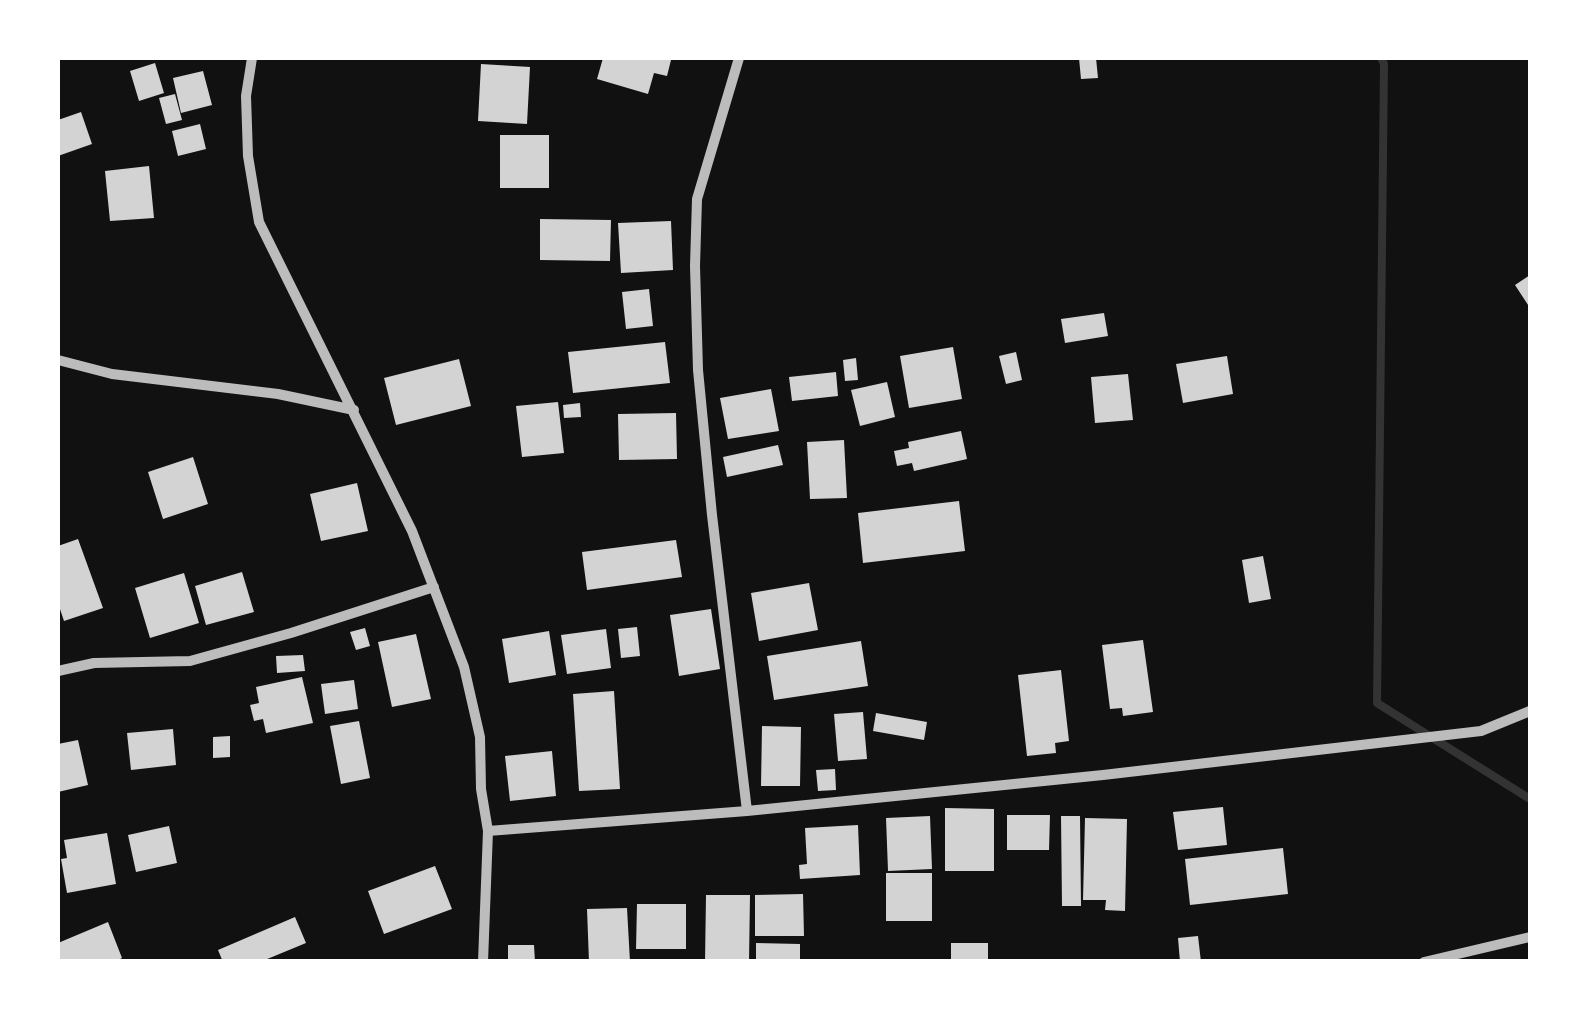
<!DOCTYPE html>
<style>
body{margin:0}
#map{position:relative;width:1588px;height:1019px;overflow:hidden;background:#111;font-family:"DM Sans",sans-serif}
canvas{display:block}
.frame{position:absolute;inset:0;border:60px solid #fff;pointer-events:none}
</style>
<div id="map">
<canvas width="1588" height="1019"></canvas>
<div class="frame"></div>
</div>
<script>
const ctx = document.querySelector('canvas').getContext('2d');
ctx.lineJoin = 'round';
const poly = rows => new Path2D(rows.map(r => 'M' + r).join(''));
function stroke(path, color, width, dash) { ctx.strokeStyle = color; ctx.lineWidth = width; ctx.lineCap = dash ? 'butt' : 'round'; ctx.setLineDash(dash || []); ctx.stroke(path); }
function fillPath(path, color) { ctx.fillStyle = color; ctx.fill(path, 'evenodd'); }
stroke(poly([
 [1381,58,1384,64,1377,703,1530,799]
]), '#333', 8);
fillPath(poly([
 [603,58,664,58,671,60,667,76,654,73,648,94,597,79],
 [1079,58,1096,58,1098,78,1081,79],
 [155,63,164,93,139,101,130,71],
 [481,64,530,67,527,124,478,121],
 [203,71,212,105,181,113,173,78],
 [175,94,182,120,166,124,159,98],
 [81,112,92,144,58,156,58,120],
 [200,124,206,149,178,156,172,131],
 [500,135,549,135,549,188,500,188],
 [149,166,154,218,110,221,105,171],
 [540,219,611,220,610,261,540,260],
 [671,221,673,270,621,273,618,223],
 [1530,275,1530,308,1515,285],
 [649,289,653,326,626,329,622,292],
 [1104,313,1108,336,1065,343,1061,319],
 [665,342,670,383,573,393,568,352],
 [953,347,962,399,909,408,900,356],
 [1016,352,1022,380,1006,384,999,356],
 [1227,356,1233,394,1183,403,1176,364],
 [856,358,858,380,845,381,843,360],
 [459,359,471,406,396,425,384,378],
 [836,372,838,396,792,401,789,377],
 [1128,374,1133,420,1095,423,1091,377],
 [887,382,895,417,860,426,851,390],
 [771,389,779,431,728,439,720,398],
 [558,402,564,453,522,457,516,406],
 [580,403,581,417,564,418,563,405],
 [676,413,677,459,619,460,618,414],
 [961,431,967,459,914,471,912,463,897,466,894,451,909,448,908,442],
 [844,440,847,498,810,499,807,442],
 [778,445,783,465,727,477,723,457],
 [193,457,208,504,163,519,148,472],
 [357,483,368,531,321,541,310,494],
 [959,501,965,551,863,563,858,513],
 [78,539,103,608,64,621,58,603,58,546],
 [676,540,682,577,587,590,582,552],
 [1263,556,1271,599,1249,603,1242,560],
 [242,572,254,612,206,625,195,586],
 [184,573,199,623,150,638,135,588],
 [809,583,818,630,759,641,751,593],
 [711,609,720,669,679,676,670,615],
 [637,627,640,656,621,658,618,629],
 [365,628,370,646,356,650,350,632],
 [606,629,611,668,567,674,561,635],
 [549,631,556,675,509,683,502,639],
 [416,634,431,699,392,707,378,642],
 [1143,640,1153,712,1123,716,1122,708,1110,709,1102,645],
 [861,641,868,686,774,700,767,656],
 [303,655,305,671,277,673,276,656],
 [1061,670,1069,741,1055,743,1056,753,1027,756,1018,675],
 [302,677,313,723,266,733,263,719,254,721,250,705,259,703,256,687],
 [354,680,358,709,325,714,321,684],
 [614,691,620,789,579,791,573,694],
 [863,712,867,759,838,761,834,714],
 [876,713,927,722,924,740,873,731],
 [359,721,370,778,341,784,330,726],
 [762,726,801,727,800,786,761,786],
 [173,729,176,765,131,770,127,733],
 [230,736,230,757,213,758,213,737],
 [78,740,88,785,58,792,58,744],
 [552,751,556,796,510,801,505,756],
 [835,769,836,790,818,791,816,770],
 [1223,807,1227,845,1178,850,1173,812],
 [945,808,994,809,994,871,945,871],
 [1007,815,1050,815,1049,850,1007,850],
 [930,816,932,869,888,871,886,818],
 [1061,816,1080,816,1081,906,1062,906],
 [1085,818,1127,819,1125,911,1105,910,1106,900,1083,900],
 [858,825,860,875,800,879,799,865,807,864,805,828],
 [169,826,177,863,136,872,128,835],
 [107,833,116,884,67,893,61,859,67,858,64,840],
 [1283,848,1288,894,1190,905,1185,859],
 [435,866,452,909,384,934,368,891],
 [886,873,932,873,932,921,886,921],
 [803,894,804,936,755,936,755,895],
 [706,895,750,895,749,962,705,962],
 [637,904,686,904,686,949,636,949],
 [627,908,630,962,589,962,587,909],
 [295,917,306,943,260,962,223,962,218,950],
 [108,922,122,958,114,962,58,962,58,943],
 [1198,936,1201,962,1180,962,1178,938],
 [756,943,800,944,800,962,756,962],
 [951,943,988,943,988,962,951,962],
 [508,945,534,945,535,962,508,962]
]), '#d3d3d3');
stroke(poly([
 [252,58,246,96,248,156,259,222,412,531,464,667,480,737,481,789,488,831,483,962],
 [739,58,697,199,695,266,698,370,712,515,747,811],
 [58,360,112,374,278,394,354,410],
 [58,671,94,663,190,661,291,633,434,587],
 [488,831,747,811,1103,775,1481,731,1530,711],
 [1424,962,1530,937]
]), '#bcbcbc', 10);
</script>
